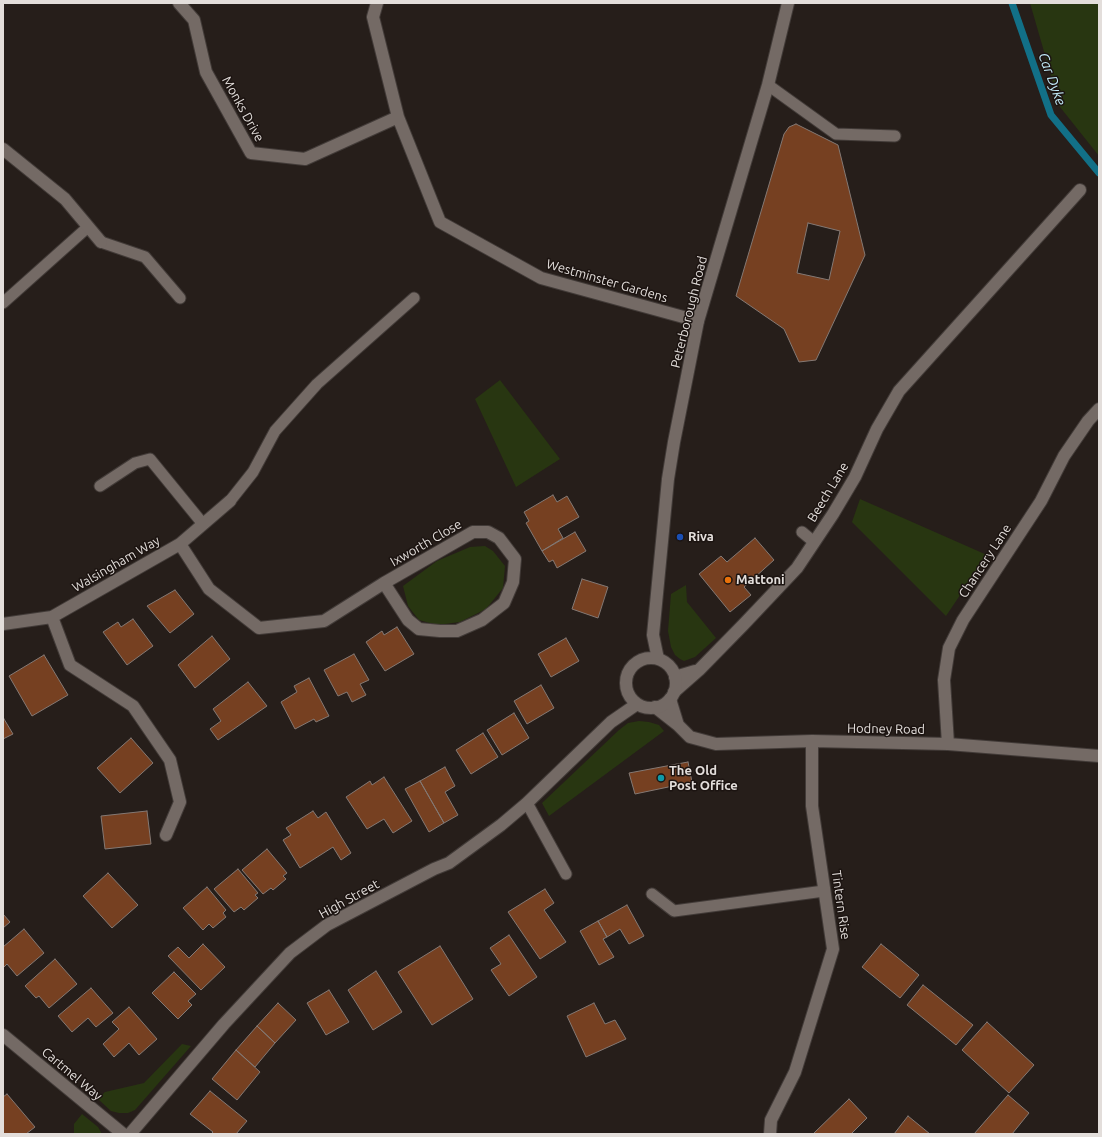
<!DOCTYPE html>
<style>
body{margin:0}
#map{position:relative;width:1102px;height:1137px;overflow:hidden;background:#261e1a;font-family:Ubuntu,sans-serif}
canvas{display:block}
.frame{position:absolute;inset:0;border:4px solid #e3dedb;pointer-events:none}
</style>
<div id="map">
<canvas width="1102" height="1137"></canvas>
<div class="frame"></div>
</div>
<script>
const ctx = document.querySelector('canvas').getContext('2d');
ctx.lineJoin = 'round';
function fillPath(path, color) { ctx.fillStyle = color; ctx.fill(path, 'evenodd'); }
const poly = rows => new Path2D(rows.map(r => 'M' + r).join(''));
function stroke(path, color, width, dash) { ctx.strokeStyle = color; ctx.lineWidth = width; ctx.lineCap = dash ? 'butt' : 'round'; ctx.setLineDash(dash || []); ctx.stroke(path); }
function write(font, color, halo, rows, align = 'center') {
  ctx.font = font + ' Ubuntu,sans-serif'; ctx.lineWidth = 3; ctx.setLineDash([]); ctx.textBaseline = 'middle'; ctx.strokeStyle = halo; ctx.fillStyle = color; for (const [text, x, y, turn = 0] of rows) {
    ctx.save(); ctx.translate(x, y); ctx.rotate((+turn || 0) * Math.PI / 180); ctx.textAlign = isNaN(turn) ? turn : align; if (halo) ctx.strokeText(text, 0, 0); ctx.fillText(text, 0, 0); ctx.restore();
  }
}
fillPath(poly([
 [1030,3,1099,3,1099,156,1060,107],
 [500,380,560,459,516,487,475,399],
 [860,499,987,555,946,616,852,522],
 [485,546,493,551,505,566,503,588,486,609,460,622,437,625,419,620,408,606,403,586,437,561,470,547],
 [686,585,687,602,716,638,695,657,684,661,680,659,675,655,671,647,668,631,671,594],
 [639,721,649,722,659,725,664,731,549,816,542,803,619,730,628,723],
 [182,1044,191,1046,135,1110,128,1113,119,1113,111,1111,98,1099,105,1092,144,1083],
 [82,1114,98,1127,102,1134,74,1134,74,1124]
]), '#283611');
stroke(poly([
 [1012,3,1051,115,1099,173]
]), '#127087', 7);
const building = poly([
 [796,124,838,145,865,255,816,360,799,362,784,329,736,296,784,134,789,127,796,124],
 [808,223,840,231,829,280,797,273,808,223],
 [553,495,557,502,567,496,579,517,558,529,563,538,542,551,526,523,529,521,524,512,553,495],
 [575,532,586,551,557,568,553,560,549,562,542,551,575,532],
 [755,538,774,560,744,587,751,595,730,612,699,574,721,556,727,562,755,538],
 [582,579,608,587,598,618,572,609,582,579],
 [175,590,194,614,170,633,147,606,175,590],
 [133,619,153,646,127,665,103,632,118,622,121,627,133,619],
 [397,627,414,654,385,671,366,642,382,631,384,635,397,627],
 [212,636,230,659,195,688,178,665,212,636],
 [566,638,579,661,551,677,538,654,566,638],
 [354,654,369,680,360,684,366,695,352,702,347,692,338,696,324,670,354,654],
 [44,655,68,695,32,716,9,676,44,655],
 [309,678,329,716,316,722,314,719,295,729,281,702,297,692,294,686,309,678],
 [248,682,267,706,218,740,210,729,221,721,213,709,248,682],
 [541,685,554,708,527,724,514,701,541,685],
 [514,713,529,738,502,755,487,730,514,713],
 [4,719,13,734,3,739,3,720,4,719],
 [483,733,498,757,471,774,456,750,483,733],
 [131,738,153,763,120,793,97,768,131,738],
 [688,762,692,782,635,794,629,773,688,762],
 [445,767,455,786,445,792,458,815,444,823,420,781,445,767],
 [384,777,412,821,393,833,384,819,367,829,346,797,370,781,372,785,384,777],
 [420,781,444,823,429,832,405,789,420,781],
 [147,811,151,844,105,849,101,816,147,811],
 [313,811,318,818,326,812,351,853,341,860,333,847,300,868,283,840,291,835,286,828,313,811],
 [267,849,287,873,283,876,286,879,273,890,271,888,263,894,242,870,267,849],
 [238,869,258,893,255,895,258,898,244,910,241,907,234,912,214,889,238,869],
 [108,873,138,905,112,928,83,896,108,873],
 [207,887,226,910,223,913,226,917,213,928,209,924,203,930,183,908,207,887],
 [545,889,554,903,544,910,566,942,540,959,508,912,545,889],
 [627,905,644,936,629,944,620,929,607,937,598,921,627,905],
 [3,914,10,922,3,928,3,914],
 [598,921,607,937,603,939,614,957,599,965,580,931,598,921],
 [24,929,44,953,17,976,7,964,4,967,3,966,3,947,24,929],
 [509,935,537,977,509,996,491,970,501,964,490,948,509,935],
 [203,944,225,967,201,990,168,956,178,947,189,958,203,944],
 [881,944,919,975,900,998,862,967,881,944],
 [440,946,473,999,432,1025,398,972,440,946],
 [55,959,77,984,49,1008,39,996,36,998,25,986,55,959],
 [376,971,402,1012,373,1030,348,990,376,971],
 [174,972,196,994,188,1001,192,1005,178,1019,152,993,174,972],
 [923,985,973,1025,956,1045,907,1005,923,985],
 [91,988,113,1013,96,1027,88,1018,72,1032,58,1016,91,988],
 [329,990,349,1022,326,1035,307,1003,329,990],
 [278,1003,296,1020,275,1043,257,1026,278,1003],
 [594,1003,605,1024,615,1020,626,1039,586,1057,567,1016,594,1003],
 [129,1007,157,1039,139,1055,129,1043,114,1057,103,1044,119,1029,112,1022,129,1007],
 [987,1022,1034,1065,1009,1093,962,1050,987,1022],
 [257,1026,275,1043,255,1067,236,1050,257,1026],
 [236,1050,260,1072,237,1100,212,1079,236,1050],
 [210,1091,247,1121,236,1134,211,1134,213,1132,190,1114,210,1091],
 [7,1094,35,1127,26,1134,3,1134,3,1097,7,1094],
 [1008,1095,1029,1113,1012,1134,974,1134,1008,1095],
 [849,1099,867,1118,851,1134,813,1134,849,1099],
 [908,1116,930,1134,894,1134,908,1116]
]);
fillPath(building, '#764021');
stroke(building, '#847974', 1);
const service = poly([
 [768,85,836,134,895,136],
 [101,242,145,257,180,298],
 [3,303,88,227],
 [100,486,135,463,150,459,203,524],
 [230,501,253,472,275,431,317,384,414,298],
 [802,532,814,542],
 [527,803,566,874],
 [652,894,674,911,824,891]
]);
const minor = poly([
 [179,3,194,20,206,72,251,153,305,159,398,117],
 [377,3,373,17,398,117,440,222,541,278,698,321],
 [3,149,65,199,101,242],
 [473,532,488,532,499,538,515,559,513,582,504,603,482,620,457,631,440,631,419,629,408,620,384,583,473,532],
 [180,544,209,589,259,628,324,621,384,583],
 [52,617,70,665,133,706,170,760,180,802,166,835],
 [3,624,52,617,180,544,230,501],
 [675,677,695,671],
 [674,692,699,670,744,624,797,568,833,514,855,477,877,429,899,391,1080,190],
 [670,699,678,725],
 [655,707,678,725,690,737,716,744,812,741,948,744,1099,756],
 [948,744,944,680,949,648,963,620,1041,501,1064,456,1088,421,1099,409],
 [3,1035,123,1134],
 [770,1134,771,1120,795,1072,833,949,812,806,812,741]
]);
const tertiary = poly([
 '626 683a25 25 0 1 1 50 0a25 25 0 1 1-50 0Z',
 [658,659,653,635,668,479,674,442,698,321,768,85,788,3],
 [130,1134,224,1024,290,953,327,925,434,869,449,863,501,825,527,803,611,722,637,704]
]);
stroke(service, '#423b38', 13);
stroke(minor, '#423b38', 14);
stroke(tertiary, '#423b38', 14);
stroke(service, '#746a65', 11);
stroke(minor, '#746a65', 12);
stroke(tertiary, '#746a65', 12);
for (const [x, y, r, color] of [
 [680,537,4,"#1a4fb4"],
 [728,580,4,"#e8710a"],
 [661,778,4,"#0f9aa8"]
]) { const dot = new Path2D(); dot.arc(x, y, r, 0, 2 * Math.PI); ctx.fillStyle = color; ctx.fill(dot); stroke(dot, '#1c1411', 1.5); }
write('13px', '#e3dedb', '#1c1411', [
 ["Monks Drive",243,109,61],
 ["Westminster Gardens",607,281,16],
 ["Peterborough Road",689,312,-76],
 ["Beech Lane",828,492,-59],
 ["Ixworth Close",426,543,-30],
 ["Chancery Lane",985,561,-57],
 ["Walsingham Way",116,564,-30],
 ["Hodney Road",886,729,1],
 ["High Street",349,899,-29],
 ["Tintern Rise",841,905,82],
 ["Cartmel Way",72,1074,40]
]);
write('bold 13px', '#e3dedb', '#1c1411', [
 ["Riva",688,537],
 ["Mattoni",736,580],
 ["The Old",669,771],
 ["Post Office",669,786]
], 'left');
write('italic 14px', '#c2ebf9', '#1c1411', [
 ["Car Dyke",1052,79,70]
]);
</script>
